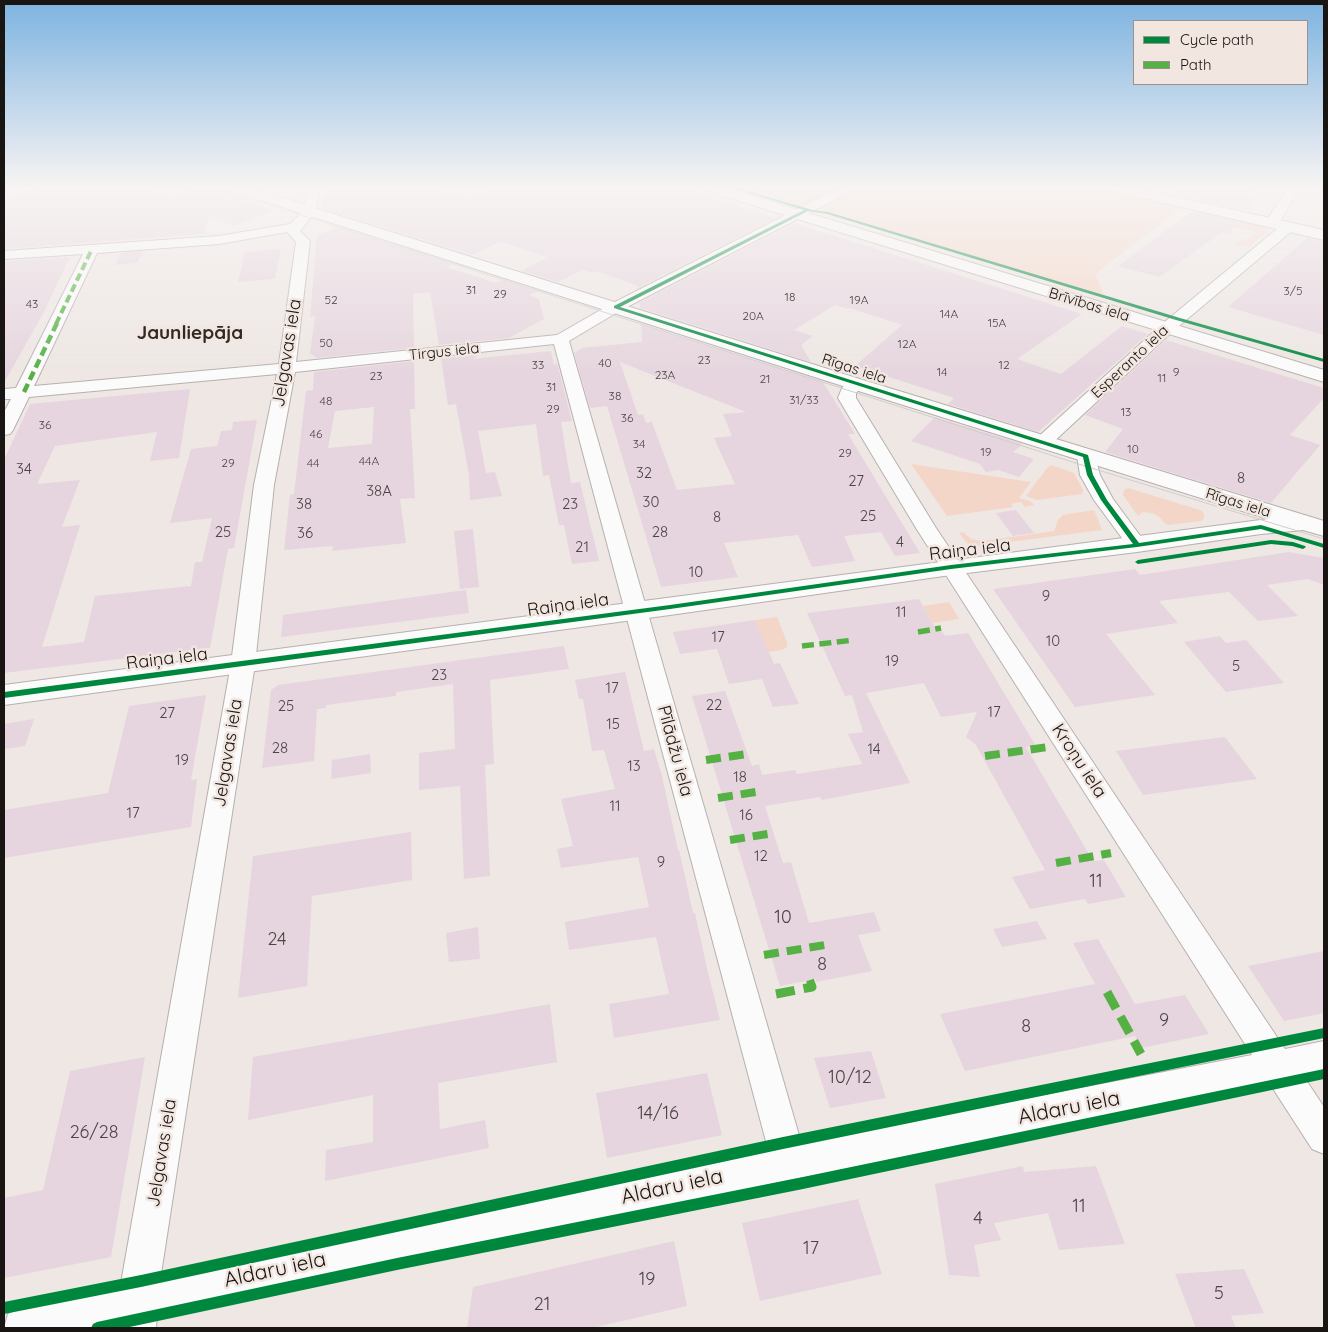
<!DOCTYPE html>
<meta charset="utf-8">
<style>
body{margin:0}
#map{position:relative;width:1328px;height:1332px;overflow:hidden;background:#eee7e4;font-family:Quicksand,sans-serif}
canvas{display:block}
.frame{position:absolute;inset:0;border:5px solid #191513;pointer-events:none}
.legend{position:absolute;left:1133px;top:20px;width:175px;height:65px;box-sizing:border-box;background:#f2e6e0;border:1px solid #9b928e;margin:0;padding:6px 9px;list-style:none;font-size:15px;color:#191513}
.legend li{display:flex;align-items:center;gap:10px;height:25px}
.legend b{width:25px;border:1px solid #9b928e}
</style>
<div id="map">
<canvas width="1328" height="1332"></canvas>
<div class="frame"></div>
<ul class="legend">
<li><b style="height:6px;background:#00873e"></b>Cycle path</li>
<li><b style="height:6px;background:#55b144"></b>Path</li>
</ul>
</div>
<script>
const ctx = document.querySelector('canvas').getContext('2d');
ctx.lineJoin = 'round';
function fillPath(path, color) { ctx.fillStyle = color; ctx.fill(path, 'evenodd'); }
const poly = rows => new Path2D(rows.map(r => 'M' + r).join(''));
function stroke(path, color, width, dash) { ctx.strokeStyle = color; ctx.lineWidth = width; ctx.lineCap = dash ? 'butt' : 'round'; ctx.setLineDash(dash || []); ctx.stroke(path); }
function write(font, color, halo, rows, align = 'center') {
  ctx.font = font + ' Quicksand,sans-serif'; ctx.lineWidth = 5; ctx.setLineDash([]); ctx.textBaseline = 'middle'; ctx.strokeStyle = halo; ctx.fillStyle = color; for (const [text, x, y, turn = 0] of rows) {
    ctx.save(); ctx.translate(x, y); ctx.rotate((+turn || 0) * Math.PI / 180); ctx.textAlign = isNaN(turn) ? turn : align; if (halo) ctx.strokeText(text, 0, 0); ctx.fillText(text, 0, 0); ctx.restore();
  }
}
fillPath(poly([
 [742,188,1101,188,1183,207,1095,274,1104,295],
 [1208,213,1264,226,1268,232,1250,246,1239,246,1234,243,1249,238,1254,234,1253,232,1202,218],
 [911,464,1031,482,1019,498,1030,501,1034,505,1025,507,1021,502,1011,504,1013,507,947,516],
 [1051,465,1074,473,1083,490,1082,494,1037,500,1026,496,1047,468],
 [1128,488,1200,510,1204,513,1204,518,1201,521,1167,525,1158,516,1152,513,1143,512,1138,516,1123,495,1124,490],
 [1094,510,1102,530,970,547,959,533,963,532,971,539,982,541,1034,534,1054,531,1058,520,1063,515],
 [949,602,959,619,933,623,923,606],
 [777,617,787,642,787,647,782,650,742,656,764,642,755,620]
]), '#f4d6c8');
fillPath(poly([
 [35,188,142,188,169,197,188,191,188,188,228,188,231,193,250,199,244,201,275,211,234,226,210,217,204,234,4,249,4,202,32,193],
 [326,188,427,188,468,197,494,188,683,188,776,218,638,288,638,286,596,271,593,273,583,270,557,282,521,271,548,257,500,242,472,255,321,208],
 [1173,188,1254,188,1249,195,1256,197,1246,211,1173,194],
 [1192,211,1239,222,1228,234,1221,233,1159,277,1118,266],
 [794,223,1082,314,1017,359,1061,374,1122,326,1148,334,1038,432,948,404,954,398,855,366,902,325,850,308,848,309,835,305,794,330,813,336,801,345,811,362,640,308,639,303],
 [339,227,454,264,446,267,496,283,503,280,538,291,529,295,539,299,544,319,509,338,439,345,430,292,413,294,414,348,315,358,315,356,310,354,315,316,310,317,317,236],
 [1307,238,1324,242,1324,335,1228,307],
 [281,249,275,279,238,282,245,252],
 [143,251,137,263,115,265,121,253],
 [70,257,44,312,4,383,4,261],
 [641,324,823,382,855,434,848,434,920,553,895,556,881,532,844,536,855,561,812,567,798,535,724,543,738,577,661,587,607,406,590,408,574,353,582,348,642,342],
 [620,362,746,412,723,414,732,436,714,438,735,484,677,490,652,422,646,423,643,414,638,415],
 [1166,340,1324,388,1324,398,1290,435,1320,445,1271,503,1105,452,1123,429,1085,415],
 [551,351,554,365,557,363,572,421,561,422,571,483,580,482,599,561,572,564,564,525,559,525,549,475,543,476,536,424,478,431,486,473,495,472,502,496,470,500,469,475,456,404,448,405,441,358,481,354,472,359],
 [414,361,415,409,410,409,415,498,400,499,406,543,332,551,333,546,284,550,290,495,294,494,306,391,313,390,314,372],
 [374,407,372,444,328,448,335,411],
 [190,389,179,458,150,461,157,432,55,446,37,484,80,480,62,527,80,525,42,647,84,642,95,596,191,586,195,562,202,562,212,518,170,523,191,449,217,446,221,431,232,430,233,422,257,420,234,548,228,549,210,648,4,673,4,460,30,404],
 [935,417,1023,444,1013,452,1034,459,1019,477,998,470,986,472,980,464,911,441],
 [1016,510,1034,533,1013,536,996,513],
 [473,529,479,587,460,589,454,531],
 [1289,552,1324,558,1324,585,1308,579,1267,585,1298,616,1258,621,1229,592,1159,601,1178,623,1106,634,1155,695,1075,707,993,589,1135,569,1140,575],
 [466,590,469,613,281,637,283,615],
 [919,599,937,631,941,630,945,636,968,633,1036,746,1026,747,1093,861,1104,860,1126,897,1088,904,1085,899,1030,909,1012,877,1045,870,976,745,966,737,977,712,941,717,924,683,866,693,910,783,822,800,820,797,765,806,783,863,791,862,809,923,874,912,881,931,858,935,872,971,816,982,816,979,780,986,692,696,725,691,752,766,759,764,762,775,795,770,797,774,862,764,848,734,863,732,852,695,845,696,807,613],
 [755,620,774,664,780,663,799,704,773,707,762,679,729,684,717,649,680,654,673,632],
 [1220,636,1226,643,1246,640,1284,683,1226,692,1184,642],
 [564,646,569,669,490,680,494,764,485,765,490,876,464,879,460,786,419,790,419,753,455,749,453,684,396,692,396,696,326,705,326,708,317,709,314,761,262,768,271,690,278,685],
 [625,672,644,751,654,749,662,776,678,850,679,850,693,913,695,913,708,973,720,1020,614,1038,609,1004,669,994,656,937,569,950,565,922,649,907,638,857,561,868,557,849,573,846,561,799,615,789,604,750,592,751,583,699,579,699,575,680],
 [206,695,191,780,197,779,191,827,4,858,4,810,108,793,129,706],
 [34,719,25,746,4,749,4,724],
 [1225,737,1257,779,1143,795,1116,751],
 [370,754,371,773,331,779,332,760],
 [411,832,412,880,312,896,307,986,238,998,253,856],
 [1037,921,1047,939,1002,947,993,929],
 [478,927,480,959,449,962,446,933],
 [1098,939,1135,1004,1185,995,1209,1034,1141,1048,1135,1036,965,1071,940,1014,1095,984,1073,943],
 [1324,951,1324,1013,1284,1021,1248,966],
 [550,1004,557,1062,438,1083,440,1129,485,1120,489,1148,325,1181,326,1150,373,1142,373,1095,248,1120,253,1057],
 [871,1051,886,1098,830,1108,814,1058],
 [145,1057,111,1257,4,1278,4,1198,43,1190,70,1071],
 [707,1073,722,1135,607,1158,596,1093],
 [1023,1166,1024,1172,1096,1166,1125,1244,1059,1250,1048,1213,994,1223,1001,1240,974,1245,980,1277,949,1275,935,1184],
 [858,1199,882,1274,760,1301,742,1223],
 [674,1241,687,1306,592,1328,467,1328,473,1287],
 [1244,1269,1264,1313,1231,1316,1236,1328,1196,1328,1175,1274]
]), '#e6d5de');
const street = poly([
 [16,188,33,188,31,191,4,200,4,192,16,188],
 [308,188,320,188,316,211,300,231,310,241,296,362,557,335,611,304,839,188,854,188,852,191,621,310,569,341,801,1142,1252,1055,916,528,838,398,842,388,850,380,856,379,862,380,864,384,856,393,856,398,936,528,1285,1049,1324,1041,1324,1073,1304,1077,1324,1107,1324,1154,1312,1149,1270,1084,789,1180,157,1314,156,1328,116,1328,117,1323,98,1328,4,1328,8,1314,22,1308,121,1283,231,664,254,485,277,374,29,397,13,430,10,434,4,435,4,412,11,399,4,399,4,389,16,388,83,254,4,259,4,251,219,236,290,224,304,210,308,188],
 [287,232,296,242,279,364,34,386,97,253,219,244,287,232],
 [554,344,768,1149,161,1274,255,664,274,485,295,372,554,344],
 [1288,188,1300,188,1277,226,1267,226,1265,223,1288,188],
 [1288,223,1295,227,1293,230,1173,331,1049,446,1043,448,1037,446,1034,442,1037,438,1161,325,1283,224,1288,223],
 [1086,450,1093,452,1095,456,1100,475,1113,499,1147,545,1144,549,1137,551,1130,549,1094,500,1080,475,1077,456,1079,452,1086,450]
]);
const secondary = poly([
 [230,188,251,188,863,380,1324,521,1324,536,1303,530,1261,534,1137,552,951,575,670,615,4,705,4,685,1268,519,849,388,232,191,230,188],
 [705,188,726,188,1324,370,1324,382,707,191,705,188],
 [1110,188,1135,188,1324,230,1324,240,1117,192,1112,191,1110,188]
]);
stroke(street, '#b6b1ae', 2);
stroke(secondary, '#b6b1ae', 2);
fillPath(street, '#fcfbfb');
fillPath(secondary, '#fcfbfb');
stroke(poly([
 [216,188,1088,467,1324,539]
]), '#d0cecd', 1);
stroke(poly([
 [56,324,92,249]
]), '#55b144', 4, [8, 4]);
stroke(poly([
 [24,392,57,323]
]), '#55b144', 4.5, [9, 4.5]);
stroke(poly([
 [918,632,941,628],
 [802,646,854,640]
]), '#55b144', 5.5, [12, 5.5]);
stroke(poly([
 [985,756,1048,747],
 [706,760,747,754],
 [718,798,756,792],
 [730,840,774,833],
 [1056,863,1111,853],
 [764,955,831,944],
 [810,980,812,986]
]), '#55b144', 8, [15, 8]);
stroke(poly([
 [1107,992,1141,1054],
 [776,994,812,987,811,985]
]), '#55b144', 9, [19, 9]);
fillPath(poly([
 [732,188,738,188,813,210,828,212,1180,318,1324,359,1324,362,1176,320,827,214,808,211,620,307,1088,455,1093,475,1107,500,1139,543,1261,525,1324,544,1324,548,1261,529,1137,547,951,569,670,609,4,698,4,692,670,605,951,565,1133,544,1101,500,1087,475,1083,457,614,308,614,306,804,210,732,188],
 [1271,540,1293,542,1305,546,1306,547,1303,549,1292,546,1271,544,1138,564,1135,562,1138,560,1271,540],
 [1324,1028,1324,1038,783,1149,141,1287,4,1314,4,1302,141,1275,783,1137,1324,1028],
 [1324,1069,1324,1079,803,1189,397,1270,125,1328,91,1328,93,1324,97,1322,397,1258,803,1177,1324,1069]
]), '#00873e');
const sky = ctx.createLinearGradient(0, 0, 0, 374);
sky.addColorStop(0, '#7db3e0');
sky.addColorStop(0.5, '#f7f4f3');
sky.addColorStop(1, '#f7f4f300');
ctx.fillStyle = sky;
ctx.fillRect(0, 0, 1328, 374);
write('12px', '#4c4546', null, [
 ["31",471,290],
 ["3/5",1293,291],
 ["29",500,294],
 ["18",790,297],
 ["52",331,300],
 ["19A",859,300],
 ["43",32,304],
 ["14A",949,314],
 ["20A",753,316],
 ["15A",997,323],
 ["50",326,343],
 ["12A",907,344],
 ["23",704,360],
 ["40",605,363],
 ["33",538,365],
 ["12",1004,365],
 ["14",942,372],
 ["9",1176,372],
 ["23A",665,375],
 ["23",376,376],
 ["11",1162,378],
 ["21",765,379],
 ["31",551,387],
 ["38",615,396],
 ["31/33",804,400],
 ["48",326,401],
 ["29",553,409],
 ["13",1126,412],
 ["36",627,418],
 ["36",45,425],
 ["46",316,434],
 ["34",639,444],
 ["10",1133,449],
 ["19",986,452],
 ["29",845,453],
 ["44A",369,461],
 ["29",228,463],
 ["44",313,463]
]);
write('15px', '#191513', '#f2e6e0', [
 ["Brīvības iela",1089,305,17],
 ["Tirgus iela",444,352,-6],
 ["Esperanto iela",1130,362,-43],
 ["Rīgas iela",854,369,18],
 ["Rīgas iela",1238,503,17]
]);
write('15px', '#4c4546', null, [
 ["34",24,469],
 ["32",644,473],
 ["8",1241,478],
 ["27",856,481],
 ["38A",379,491],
 ["30",651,502],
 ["38",304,504],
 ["23",570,504],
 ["25",868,516],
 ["8",717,517],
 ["25",223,532],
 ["28",660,532],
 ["36",305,533],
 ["4",900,542],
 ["21",582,547],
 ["10",696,572],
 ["9",1046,596],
 ["11",901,612],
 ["17",718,637],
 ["10",1053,641],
 ["19",892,661],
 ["5",1236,666],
 ["23",439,675],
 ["17",612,688],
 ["22",714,705],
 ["25",286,706],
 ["17",994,712],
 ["27",167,713],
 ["15",613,724],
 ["28",280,748],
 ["14",874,749],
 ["19",182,760],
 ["13",634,766],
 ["18",740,777],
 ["11",615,806],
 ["17",133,813],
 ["16",746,815],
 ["12",761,856],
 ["9",661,862]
]);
write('18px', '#191513', '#f2e6e0', [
 ["Jelgavas iela",287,353,-81],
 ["Raiņa iela",970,550,-7],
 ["Raiņa iela",568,605,-8],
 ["Raiņa iela",167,659,-7],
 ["Pīlādžu iela",675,751,75],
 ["Jelgavas iela",228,753,-81],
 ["Kroņu iela",1079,761,57],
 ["Jelgavas iela",162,1153,-81]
]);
write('18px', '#4c4546', null, [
 ["11",1096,882],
 ["10",783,918],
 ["24",277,940],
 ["8",822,965],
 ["9",1164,1021],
 ["8",1026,1027],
 ["10/12",850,1078],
 ["14/16",658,1114],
 ["26/28",94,1133],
 ["11",1079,1207],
 ["4",978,1219],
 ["17",811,1249],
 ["19",647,1280],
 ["5",1219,1294],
 ["21",542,1305]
]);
write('bold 19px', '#322925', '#f2e6e0', [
 ["Jaunliepāja",190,333]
]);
write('21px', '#191513', '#f2e6e0', [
 ["Aldaru iela",1069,1108,-11],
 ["Aldaru iela",672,1187,-12],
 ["Aldaru iela",275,1270,-12]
]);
</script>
